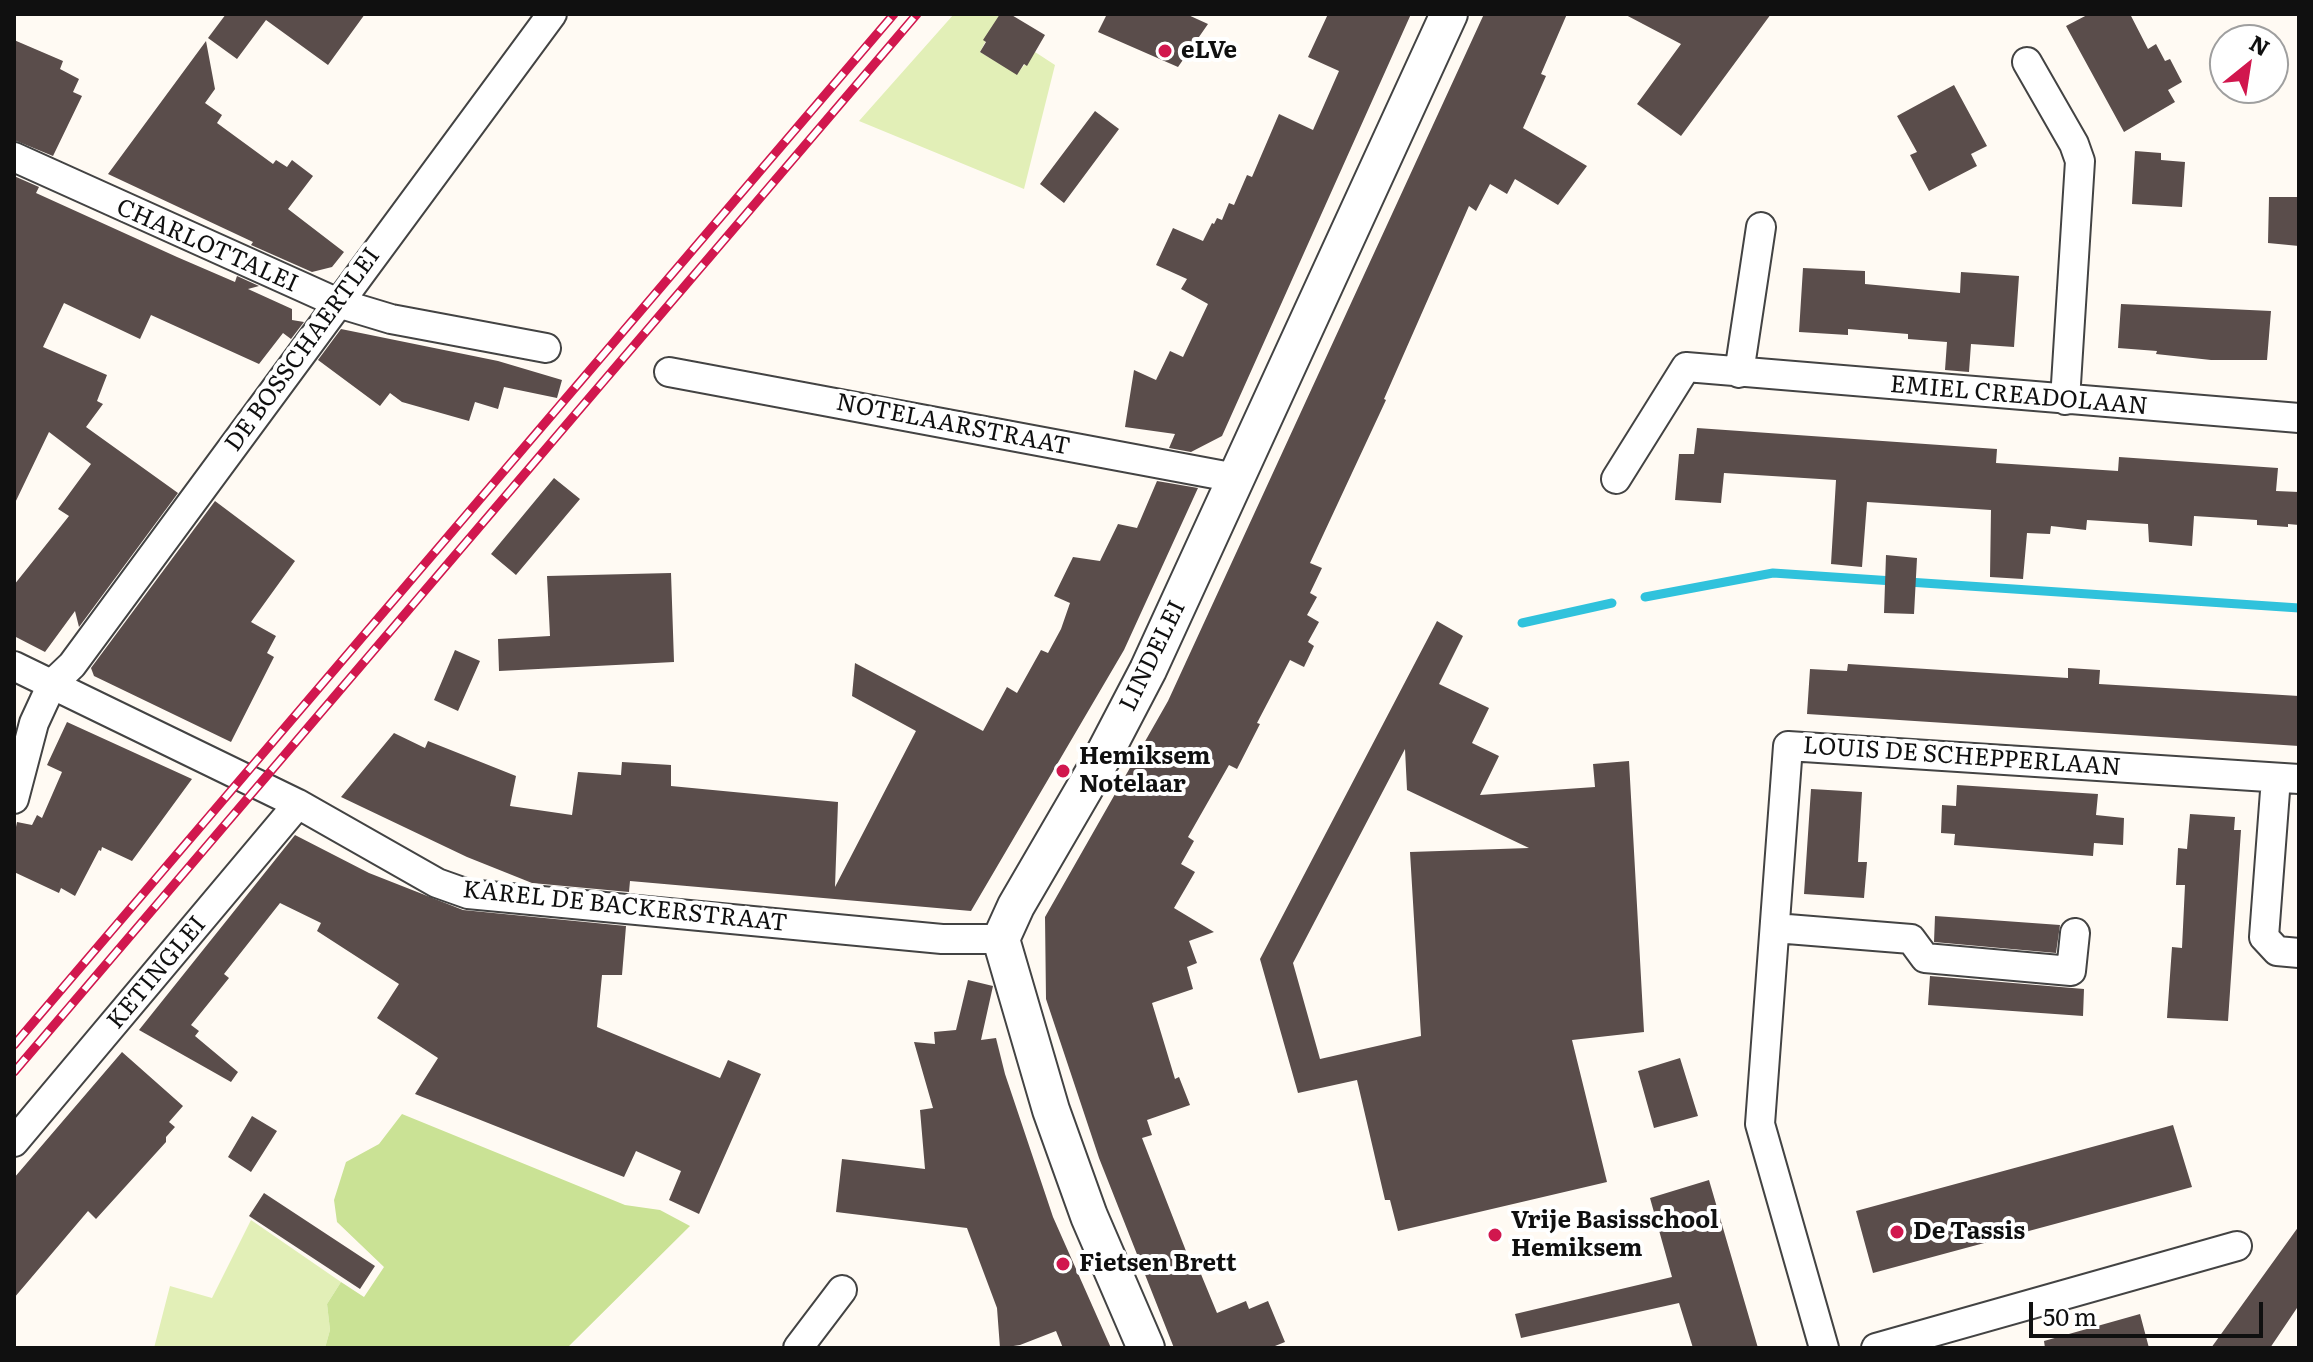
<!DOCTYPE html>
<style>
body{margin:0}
#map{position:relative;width:2313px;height:1362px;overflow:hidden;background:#fffaf3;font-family:Literata,serif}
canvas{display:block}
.frame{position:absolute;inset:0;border:16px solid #101010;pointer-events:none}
.north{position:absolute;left:2209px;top:24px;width:80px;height:80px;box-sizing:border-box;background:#fff;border:2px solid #9f9f9f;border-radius:50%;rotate:30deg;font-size:22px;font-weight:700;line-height:32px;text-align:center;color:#101010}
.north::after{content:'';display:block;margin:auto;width:28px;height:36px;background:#d1174e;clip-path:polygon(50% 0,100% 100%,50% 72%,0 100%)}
.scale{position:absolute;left:2029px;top:1302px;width:234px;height:36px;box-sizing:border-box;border:4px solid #101010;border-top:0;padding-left:10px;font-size:24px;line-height:28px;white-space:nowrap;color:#101010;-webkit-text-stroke:6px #fff;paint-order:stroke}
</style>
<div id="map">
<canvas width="2313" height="1362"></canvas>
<div class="frame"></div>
<div class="north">N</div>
<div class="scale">50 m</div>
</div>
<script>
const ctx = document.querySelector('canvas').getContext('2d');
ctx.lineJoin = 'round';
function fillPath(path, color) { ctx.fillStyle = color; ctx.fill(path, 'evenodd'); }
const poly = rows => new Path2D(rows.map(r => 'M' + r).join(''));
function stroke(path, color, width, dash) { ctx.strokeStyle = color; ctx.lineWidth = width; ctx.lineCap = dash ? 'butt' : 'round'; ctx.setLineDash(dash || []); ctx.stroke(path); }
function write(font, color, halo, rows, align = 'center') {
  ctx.font = font + ' Literata,serif'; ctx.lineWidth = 8; ctx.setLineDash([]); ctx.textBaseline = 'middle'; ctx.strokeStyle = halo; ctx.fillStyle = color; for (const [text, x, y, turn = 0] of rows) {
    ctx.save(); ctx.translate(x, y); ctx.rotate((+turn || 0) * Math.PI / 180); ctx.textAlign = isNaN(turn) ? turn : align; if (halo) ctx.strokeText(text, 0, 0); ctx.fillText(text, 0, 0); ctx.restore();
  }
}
fillPath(poly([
 [954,14,1000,14,980,52,1017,74,1035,52,1055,65,1024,189,859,121],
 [251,1220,341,1282,327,1304,330,1330,325,1348,154,1348,170,1286,212,1298]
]), '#e2efb7');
fillPath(poly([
 [402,1114,625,1205,660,1210,690,1226,567,1348,325,1348,330,1330,327,1304,341,1282,364,1297,384,1267,337,1222,334,1200,346,1162,379,1144]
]), '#cae295');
stroke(poly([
 [1645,597,1773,573,2299,608],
 [1522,623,1612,603]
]), '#30c2dc', 9);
fillPath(poly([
 [226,14,365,14,328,65,266,20,237,59,208,38],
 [1000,14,1010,14,1045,35,1027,66,1024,64,1017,75,980,52,986,42,983,40],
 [1107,14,1186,14,1208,24,1178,67,1098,32],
 [1328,14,1411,14,1222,436,1191,452,1169,448,1175,434,1125,427,1134,370,1156,380,1170,351,1183,357,1208,304,1181,289,1187,279,1156,265,1173,228,1203,241,1212,223,1214,224,1217,218,1222,220,1229,203,1234,205,1247,175,1252,177,1279,114,1313,130,1339,71,1308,57],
 [1484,14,1567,14,1541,74,1546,76,1523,128,1587,166,1558,205,1515,179,1507,194,1490,184,1476,211,1469,206,1384,399,1386,400,1310,563,1322,568,1310,593,1317,597,1307,615,1319,622,1308,642,1314,646,1304,667,1290,660,1257,723,1260,724,1237,769,1229,765,1188,837,1194,841,1181,864,1195,872,1174,908,1214,932,1189,941,1197,963,1187,967,1193,989,1152,1003,1175,1079,1179,1077,1190,1105,1147,1120,1152,1135,1142,1138,1193,1269,1198,1267,1217,1313,1246,1301,1249,1309,1268,1301,1285,1342,1270,1348,1174,1348,1099,1158,1046,999,1045,917,1168,701],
 [1624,14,1771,14,1681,136,1637,104,1681,44],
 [2089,14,2130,14,2148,49,2156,44,2165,61,2170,59,2182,82,2168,90,2175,102,2124,132,2066,26],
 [14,40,63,61,60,69,79,79,73,92,82,96,53,156,14,140],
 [206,41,215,89,205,103,222,115,217,123,273,164,276,160,287,167,292,160,313,176,288,209,344,252,332,267,312,272,251,245,253,242,108,174],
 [1954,85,1987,146,1971,154,1977,166,1929,191,1910,155,1917,152,1897,116],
 [1095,111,1119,129,1064,203,1040,184],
 [2135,151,2161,153,2161,160,2185,162,2182,207,2132,204],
 [14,176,39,187,36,193,177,257,235,282,237,276,259,286,248,289,292,309,292,320,304,322,291,339,283,333,259,364,151,315,140,339,64,303,43,347,107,375,97,401,103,404,86,427,178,493,79,627,75,611,45,652,14,636,14,585,69,516,58,509,91,464,49,432,14,505],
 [2269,197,2299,197,2299,246,2268,243],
 [1803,268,1865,271,1865,284,1960,293,1961,272,2019,276,2014,347,1971,344,1969,372,1945,370,1947,342,1908,339,1908,334,1848,329,1848,335,1799,332],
 [2121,304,2271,311,2267,360,2211,360,2156,354,2157,351,2118,348],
 [341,329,498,361,562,380,557,398,504,387,498,409,475,402,469,421,402,402,390,393,380,406,318,360],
 [1697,428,1997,449,1996,463,2118,471,2119,457,2278,468,2276,491,2299,492,2299,525,2288,524,2288,527,2257,525,2257,520,2194,516,2192,546,2149,542,2148,524,2087,520,2086,530,2051,526,2050,534,2027,533,2023,579,1990,577,1991,510,1867,502,1862,567,1831,564,1836,480,1724,473,1721,503,1675,500,1679,454,1694,454],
 [554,478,580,499,516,575,491,554],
 [1157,481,1198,488,1124,650,971,911,630,881,629,892,532,883,467,857,341,797,394,733,425,748,428,741,516,776,510,806,572,815,578,772,621,775,622,762,671,765,671,786,838,802,835,887,916,731,852,696,855,663,983,731,1007,687,1017,693,1041,650,1048,653,1061,629,1070,603,1054,596,1073,557,1100,561,1118,524,1137,528],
 [215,501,295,561,251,622,276,636,267,653,274,657,231,742,94,676,91,668],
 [1886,555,1917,558,1914,614,1884,613],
 [671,573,674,662,499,671,498,639,550,636,547,576],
 [1437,621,1463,636,1439,684,1489,708,1472,743,1499,756,1480,795,1595,787,1593,764,1629,761,1644,1032,1572,1040,1607,1182,1398,1231,1390,1200,1385,1200,1357,1080,1298,1093,1260,959],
 [1405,749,1407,790,1529,848,1410,852,1421,1036,1320,1059,1293,963],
 [455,650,480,661,458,711,434,700],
 [1848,664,2068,678,2068,668,2100,670,2099,684,2299,696,2299,746,1807,714,1810,669,1847,671],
 [67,722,192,779,132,861,102,847,101,851,99,850,75,896,61,888,59,893,14,872,14,837,17,822,32,825,37,815,42,818,62,772,47,765],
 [1957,785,2098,794,2096,815,2124,818,2123,845,2094,843,2093,856,1954,845,1955,834,1941,833,1942,805,1956,806],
 [1811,789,1862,792,1858,862,1867,862,1864,898,1804,894],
 [2190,814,2235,817,2234,830,2241,830,2228,1021,2167,1018,2172,947,2182,948,2185,885,2176,885,2178,848,2187,849],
 [295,835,369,873,463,910,626,926,622,975,602,975,597,1027,720,1078,728,1060,761,1074,699,1214,669,1200,681,1171,636,1151,624,1177,415,1094,438,1058,377,1018,399,984,317,931,321,923,280,903,224,974,229,978,191,1025,199,1031,195,1036,238,1072,231,1082,139,1030],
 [1935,916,2060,925,2056,953,1934,942],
 [1930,976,2084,989,2083,1016,1928,1005],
 [968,980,993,986,981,1040,996,1038,1005,1074,1053,1217,1111,1348,1063,1348,1056,1331,1020,1345,1000,1348,997,1308,967,1228,836,1212,842,1159,925,1169,920,1110,933,1108,914,1042,935,1044,934,1032,956,1030],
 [122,1052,183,1106,169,1122,175,1127,166,1137,166,1142,96,1219,88,1211,14,1298,14,1178],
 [1680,1058,1698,1116,1654,1128,1638,1071],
 [252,1116,277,1131,251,1172,228,1157],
 [2173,1125,2192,1187,1873,1273,1856,1211],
 [1709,1180,1758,1348,1693,1348,1679,1303,1521,1338,1515,1314,1672,1277,1650,1198],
 [264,1193,375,1266,360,1289,249,1216],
 [2299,1226,2299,1305,2270,1348,2211,1348],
 [2140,1314,2149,1348,2045,1348,2044,1341]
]), '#5a4d4b');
const minor = poly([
 [2027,62,2074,144,2080,161,2065,400],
 [14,157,338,303,391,319,546,348],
 [669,372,1236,478],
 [1739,373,1761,227],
 [1616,479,1686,367,2299,418],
 [14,666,298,804,437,883,468,894,942,939,1001,939],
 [2276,778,2264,937,2277,951,2299,953],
 [14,799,34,723,52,684,72,665,552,14],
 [1775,928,1911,939,1925,958,2071,971,2075,933],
 [14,1142,298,804],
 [798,1348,842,1290],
 [1824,1348,1760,1124,1788,746,2299,779],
 [1876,1348,2237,1246]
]);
const tertiary = poly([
 [1146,1348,1089,1216,1051,1110,1001,939,1016,906,1101,760,1148,670,1449,14]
]);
stroke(minor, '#434343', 32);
stroke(tertiary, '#434343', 40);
stroke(minor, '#fff', 28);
stroke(tertiary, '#fff', 36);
const rail = poly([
 [14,1045,894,14],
 [14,1072,917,14]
]);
stroke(rail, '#d1174e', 9);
stroke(rail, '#fff', 6, [18]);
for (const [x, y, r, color] of [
 [1165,51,8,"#d1174e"],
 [1063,771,8,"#d1174e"],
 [1897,1232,8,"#d1174e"],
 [1495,1235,8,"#d1174e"],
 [1063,1264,8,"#d1174e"]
]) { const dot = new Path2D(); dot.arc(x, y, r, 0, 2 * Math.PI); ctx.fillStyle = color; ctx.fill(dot); stroke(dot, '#fff', 3); }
write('bold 24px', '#101010', '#fff', [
 ["eLVe",1181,51],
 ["Hemiksem",1079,757],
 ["Notelaar",1079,785],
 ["Vrije Basisschool",1511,1221],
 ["Hemiksem",1511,1249],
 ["De Tassis",1913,1232],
 ["Fietsen Brett",1079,1264]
], 'left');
write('24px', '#101010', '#fff', [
 ["CHARLOTTALEI",207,246,24],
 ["DE BOSSCHAERTLEI",303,350,-54],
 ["EMIEL CREADOLAAN",2019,396,5],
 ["NOTELAARSTRAAT",953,425,11],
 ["LINDELEI",1153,656,-64],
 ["LOUIS DE SCHEPPERLAAN",1962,757,4],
 ["KAREL DE BACKERSTRAAT",625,907,6],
 ["KETINGLEI",157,973,-50]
]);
</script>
